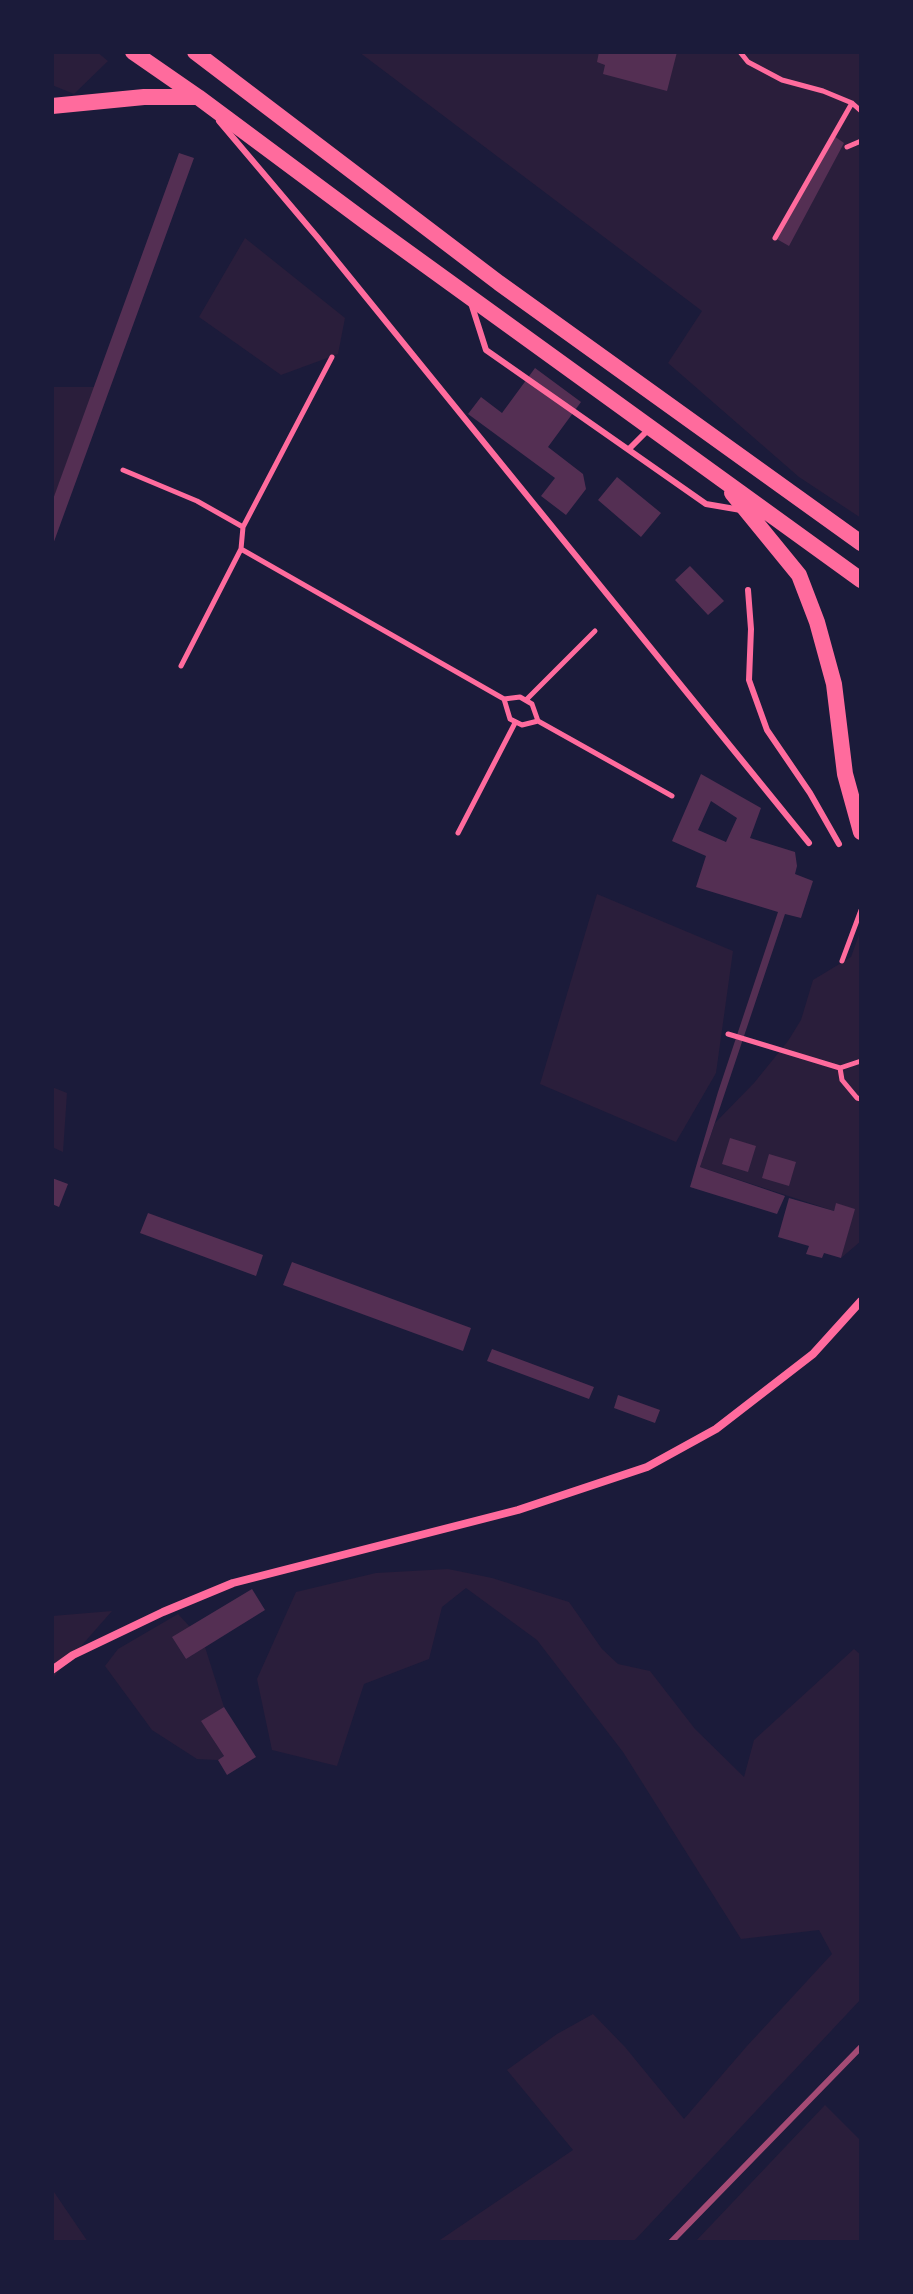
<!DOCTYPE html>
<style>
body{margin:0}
#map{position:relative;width:913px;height:2294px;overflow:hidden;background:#1b1b3a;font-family:Overpass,sans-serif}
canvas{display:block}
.frame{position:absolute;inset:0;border:54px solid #1b1b3a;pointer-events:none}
</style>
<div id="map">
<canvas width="913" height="2294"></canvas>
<div class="frame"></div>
</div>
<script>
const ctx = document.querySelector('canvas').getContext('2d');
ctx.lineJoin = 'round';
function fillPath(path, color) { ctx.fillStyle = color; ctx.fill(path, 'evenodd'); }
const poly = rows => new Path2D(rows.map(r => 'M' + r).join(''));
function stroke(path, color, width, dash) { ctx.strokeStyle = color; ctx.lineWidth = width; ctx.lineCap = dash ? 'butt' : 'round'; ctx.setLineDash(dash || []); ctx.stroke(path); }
fillPath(poly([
 [52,52,97,52,108,61,74,94,52,85],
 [359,52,861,52,861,518,799,477,668,363,702,311],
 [245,238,345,318,338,354,281,375,199,317],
 [52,387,95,387,52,503],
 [597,894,733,951,716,1073,676,1142,540,1084],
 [861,929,861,1241,841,1258,854,1209,836,1204,834,1211,700,1167,715,1123,754,1083,788,1041,801,1020,813,980,851,957],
 [52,1087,67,1093,63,1152,52,1147],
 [448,1569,492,1578,569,1602,602,1649,618,1664,650,1671,695,1729,744,1777,754,1740,854,1649,861,1655,861,1999,633,2242,437,2242,573,2150,507,2070,557,2034,593,2014,625,2047,684,2119,747,2046,832,1954,819,1930,741,1939,623,1752,537,1640,466,1588,442,1607,429,1659,364,1684,337,1766,272,1750,257,1679,296,1592,376,1573],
 [112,1611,53,1678,52,1678,52,1616],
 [178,1614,190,1627,173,1638,186,1659,205,1647,224,1707,202,1722,224,1756,218,1760,197,1759,152,1730,105,1666,118,1649],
 [825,2105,861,2141,861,2242,695,2242],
 [52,2189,88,2242,52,2242]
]), '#2a1e3b');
fillPath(poly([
 [599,52,677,52,667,91,603,74,605,65,597,62],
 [834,136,844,143,789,246,775,238],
 [179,153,194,158,52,547,52,502],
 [535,368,581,402,548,447,583,474,586,489,566,515,541,496,555,478,468,414,481,397,502,413],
 [617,477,661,513,641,537,598,500],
 [690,566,724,601,708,615,675,580],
 [701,774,761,808,750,838,795,852,797,866,795,874,813,881,801,918,785,914,700,1167,785,1196,777,1214,690,1187,718,1092,778,912,696,887,706,856,672,841],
 [711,801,737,818,726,842,698,830],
 [730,1138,756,1146,748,1172,722,1164],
 [769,1154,796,1162,789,1186,762,1178],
 [52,1178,68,1184,59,1207,52,1204],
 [789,1198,834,1211,836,1203,855,1209,841,1258,824,1253,822,1258,806,1254,809,1246,778,1237],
 [148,1213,263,1255,256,1276,140,1233],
 [292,1262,471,1328,463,1351,283,1285],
 [492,1349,594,1387,589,1399,487,1361],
 [618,1395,660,1410,655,1423,614,1408],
 [252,1589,265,1610,186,1659,172,1637],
 [224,1707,256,1757,227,1775,218,1760,224,1756,201,1721]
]), '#542f53');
stroke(poly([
 [740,52,748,62,782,80,823,91,852,103,861,111],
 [847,147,861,141],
 [775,238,852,103],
 [123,470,197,501,243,527],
 [241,549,504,699],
 [181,666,241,549,243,527,332,357],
 [520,697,532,704,538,721,522,725,510,719,504,699,520,697],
 [527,699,595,631],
 [538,721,672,796],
 [458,833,515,723],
 [842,961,861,910],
 [728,1034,840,1068,861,1061],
 [840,1068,842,1080,857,1098,861,1099]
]), '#ff6b9d', 5);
stroke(poly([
 [219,121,318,238,809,843],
 [471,303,486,350,706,504,741,510],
 [629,449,649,429],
 [748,590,751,629,749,680,767,730,810,793,839,844]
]), '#ff6b9d', 6);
stroke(poly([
 [52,1670,73,1655,163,1612,233,1583,518,1510,647,1467,716,1429,813,1354,861,1301]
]), '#ff6b9d', 8);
stroke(poly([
 [133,52,198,97,366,222,861,580],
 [195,52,499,283,861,543],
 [52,106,144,97,198,97],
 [732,493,799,575,817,622,834,684,845,774,861,832]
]), '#ff6b9d', 16);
stroke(poly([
 [671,2242,861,2047]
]), '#a44b75', 6);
</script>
